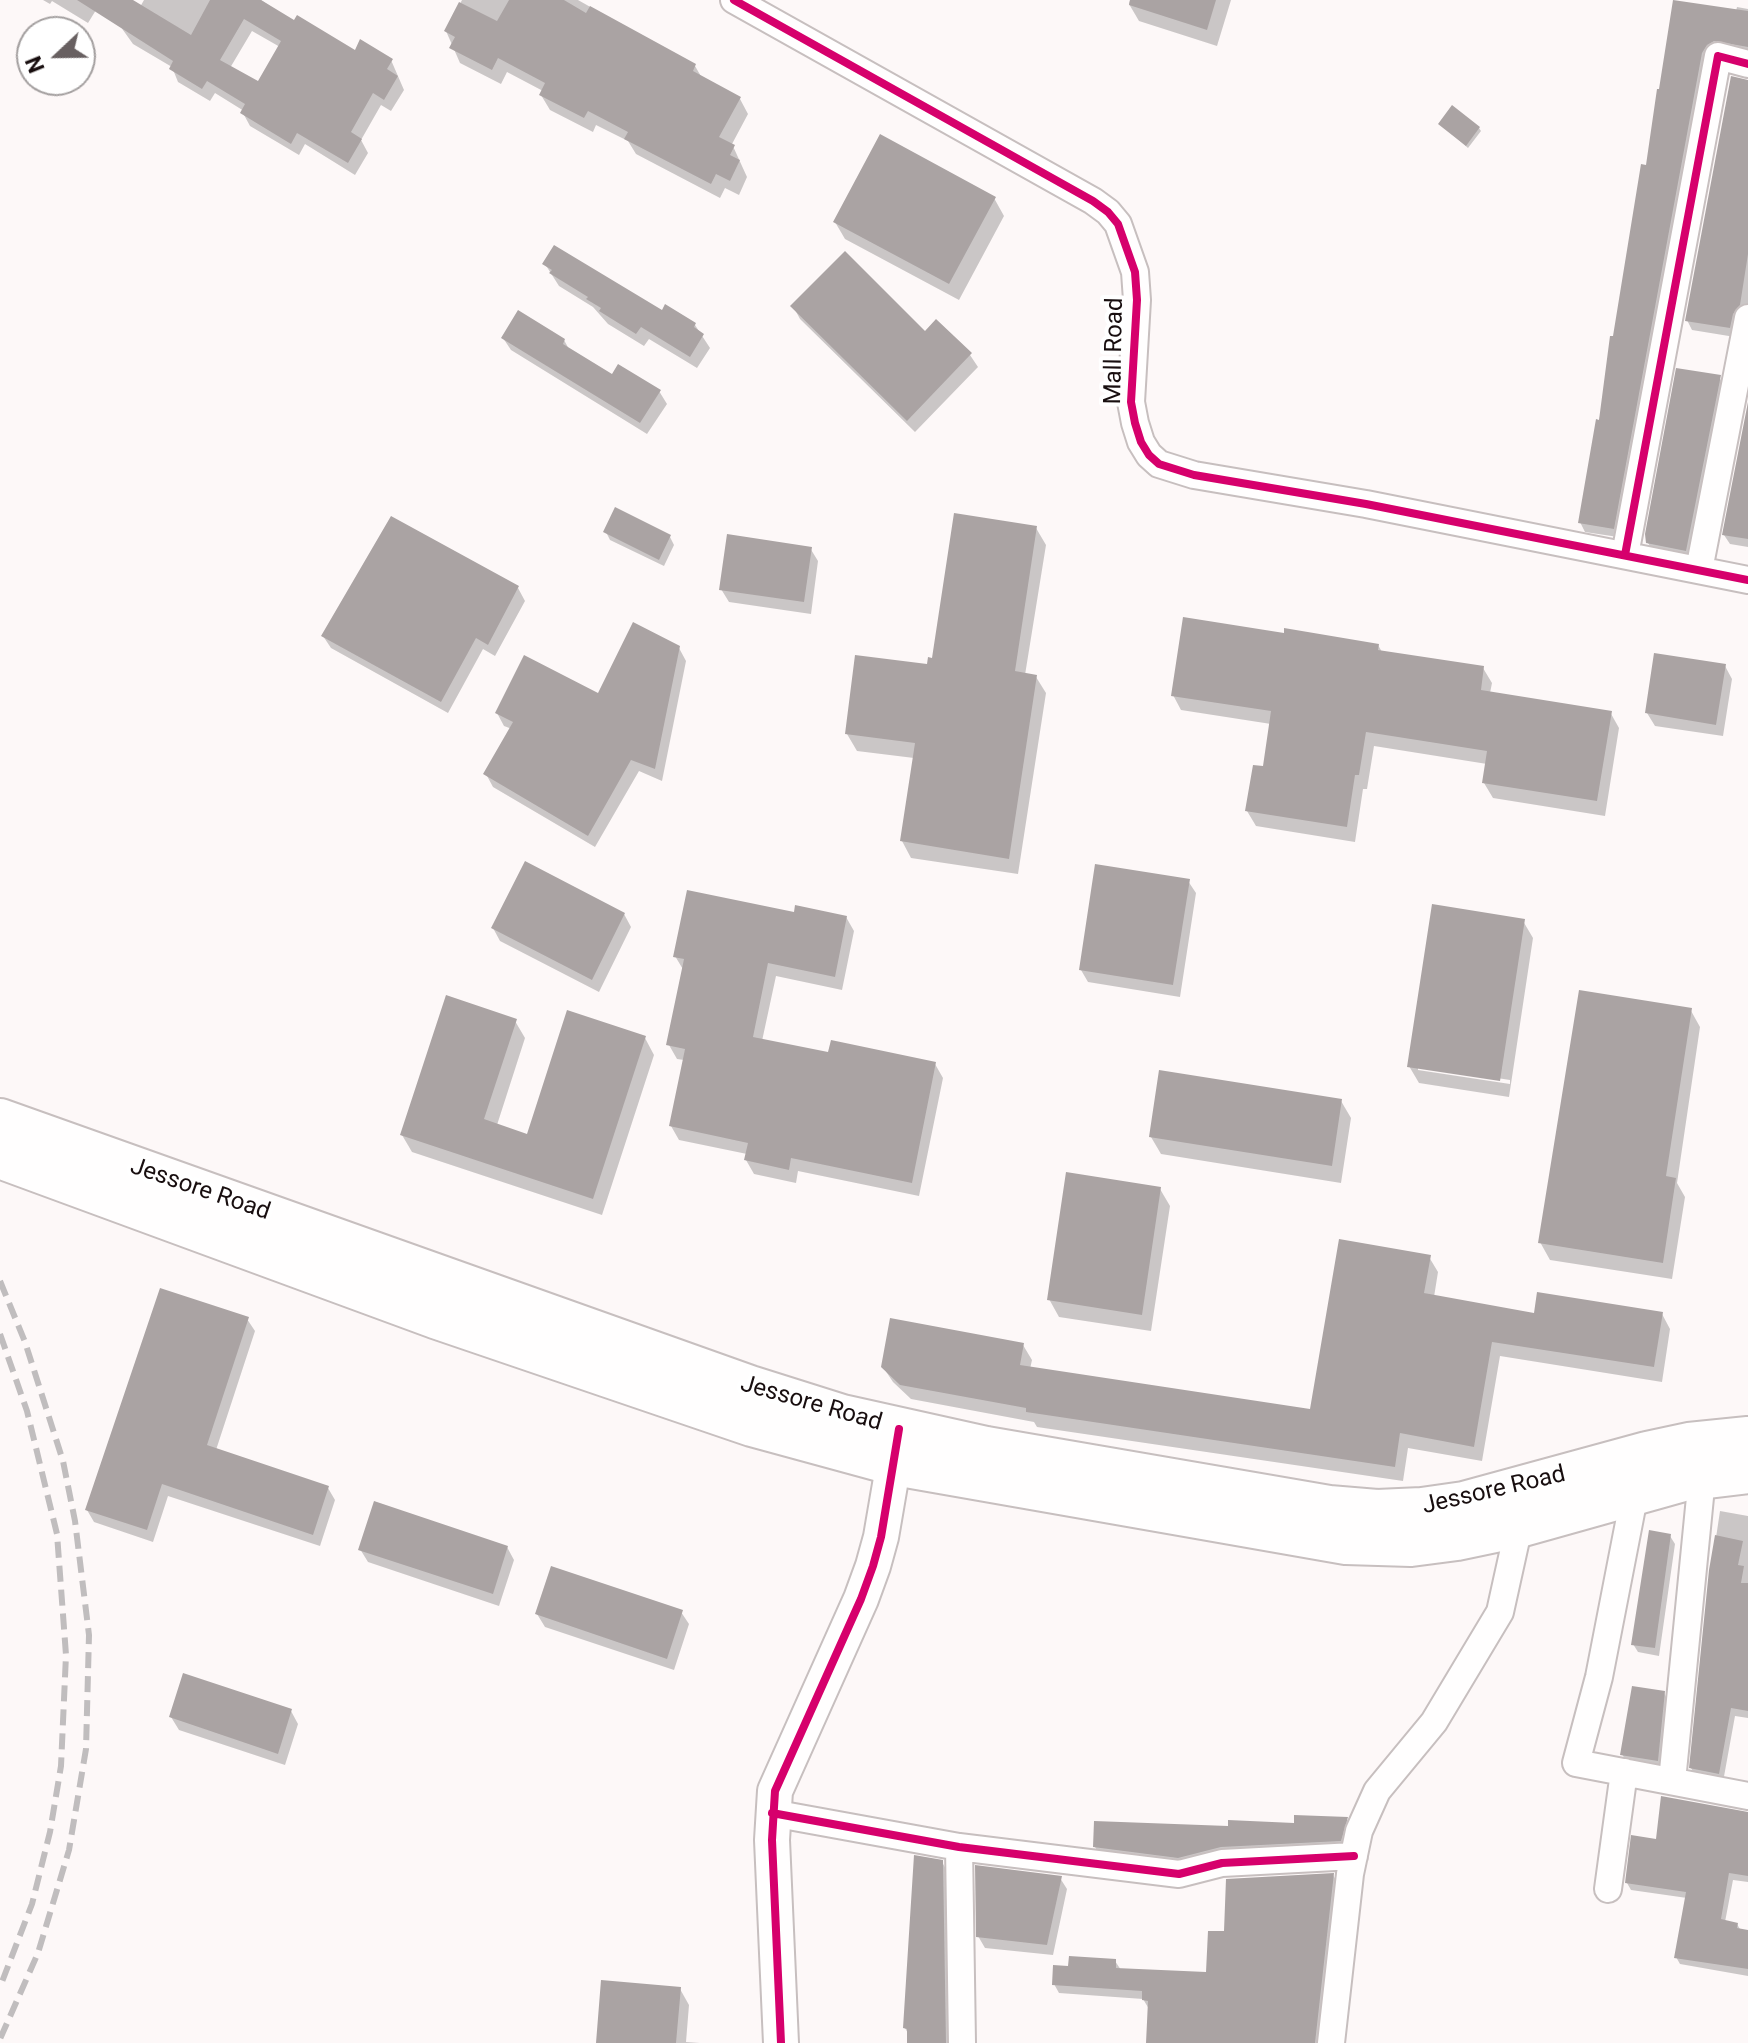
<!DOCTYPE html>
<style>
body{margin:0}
#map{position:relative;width:1748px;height:2043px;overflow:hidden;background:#fdf8f8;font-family:Roboto,sans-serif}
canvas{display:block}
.north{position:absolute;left:16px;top:16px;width:80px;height:80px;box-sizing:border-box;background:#fff;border:2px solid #a39f9f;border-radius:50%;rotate:248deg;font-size:22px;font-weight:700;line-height:32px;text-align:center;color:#180e0f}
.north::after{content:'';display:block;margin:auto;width:28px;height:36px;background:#686061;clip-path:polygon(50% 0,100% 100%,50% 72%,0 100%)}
</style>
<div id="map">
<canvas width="1748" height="2043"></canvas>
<div class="north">N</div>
</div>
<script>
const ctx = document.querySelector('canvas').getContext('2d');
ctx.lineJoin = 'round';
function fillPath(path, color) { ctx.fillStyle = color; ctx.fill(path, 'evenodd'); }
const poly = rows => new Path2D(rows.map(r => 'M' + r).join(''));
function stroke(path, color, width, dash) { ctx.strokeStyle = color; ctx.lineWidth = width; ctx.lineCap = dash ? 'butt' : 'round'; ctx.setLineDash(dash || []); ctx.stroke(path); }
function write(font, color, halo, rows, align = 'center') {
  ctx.font = font + ' Roboto,sans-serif'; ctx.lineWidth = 8; ctx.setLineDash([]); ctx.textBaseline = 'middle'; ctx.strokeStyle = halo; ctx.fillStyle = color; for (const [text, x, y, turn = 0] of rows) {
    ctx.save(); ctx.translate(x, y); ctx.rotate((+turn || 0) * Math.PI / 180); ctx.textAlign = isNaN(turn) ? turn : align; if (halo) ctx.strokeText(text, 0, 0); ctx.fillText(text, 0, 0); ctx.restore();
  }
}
fillPath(poly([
 [43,0,100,0,101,2,88,23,52,1,50,4],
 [144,0,261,0,294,22,355,52,391,60,404,90,391,111,381,105,361,140,368,153,355,175,305,144,299,155,250,126,243,113,244,111,215,93,210,101,178,82,172,67,133,44,118,23,140,7],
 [252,31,280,47,259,84,230,68],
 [462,0,578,0,695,66,702,78,740,99,748,114,732,144,747,177,739,195,725,188,720,198,636,154,628,141,596,125,593,132,550,110,541,95,543,91,507,72,501,84,460,63,446,31],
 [1130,0,1231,0,1217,46,1139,21,1129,4],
 [1737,7,1748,9,1748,56,1729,49,1618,537,1585,532,1580,522,1647,167,1658,91,1736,11],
 [1748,81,1748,312,1735,337,1692,330,1687,320],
 [1440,124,1479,128,1481,131,1468,148],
 [994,198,1004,216,959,300,845,239,835,222],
 [545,264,695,325,710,348,697,368,649,339,644,346,608,324,593,307,559,286],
 [793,306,970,355,978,367,915,432,800,319],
 [503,338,564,340,570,351,613,377,659,391,667,404,647,434,511,350],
 [1719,377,1724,385,1690,559,1653,551,1648,543],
 [1748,412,1748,547,1730,544,1724,535],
 [1036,528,1046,545,1025,675,1036,677,1046,693,1018,874,911,858,902,841,914,758,857,751,847,734,933,660],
 [606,532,670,537,674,545,664,566,610,540],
 [810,548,818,561,811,614,729,602,721,589],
 [518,588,525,601,495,656,483,649,448,713,331,648,323,636],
 [1285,635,1378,645,1382,652,1483,668,1492,683,1490,693,1610,712,1619,728,1605,816,1493,798,1484,783,1487,764,1374,746,1367,789,1363,789,1355,842,1256,826,1247,811,1265,769,1271,724,1181,710,1173,695],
 [679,648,686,661,662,781,639,771,595,847,493,787,486,774,512,729,504,726,497,713,598,696],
 [1725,666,1732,679,1723,736,1655,726,1647,713],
 [1188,881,1196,893,1180,997,1088,982,1081,970],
 [624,914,631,927,599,992,500,941,493,928],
 [795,915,846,917,854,931,842,990,776,976,762,1041,829,1055,935,1064,943,1078,919,1196,798,1171,796,1183,754,1174,746,1160,747,1154,679,1140,671,1126,684,1060,677,1059,669,1045,684,971,675,956],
 [1523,921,1533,938,1509,1097,1419,1083,1409,1066],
 [1418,1066,1510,1080,1510,1084,1418,1070],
 [1690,1009,1700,1027,1677,1183,1685,1197,1672,1279,1550,1260,1540,1242],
 [515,1021,525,1038,497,1125,529,1136,645,1038,654,1055,602,1215,412,1152,402,1135],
 [1341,1101,1351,1118,1341,1183,1161,1154,1151,1137],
 [1160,1189,1170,1206,1151,1331,1059,1317,1049,1299],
 [1429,1257,1438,1272,1434,1297,1536,1315,1662,1314,1670,1329,1662,1382,1500,1356,1482,1461,1408,1448,1403,1481,1037,1427,1034,1422,911,1399,893,1382,883,1367,1023,1345,1032,1360,1030,1369,1312,1412],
 [247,1319,255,1331,216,1450,328,1488,335,1500,320,1546,168,1496,153,1542,94,1522,87,1510],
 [1720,1511,1748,1516,1748,1718,1735,1716,1723,1782,1696,1777,1691,1768,1711,1571],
 [1670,1536,1675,1544,1659,1656,1638,1652,1633,1644],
 [507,1547,514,1560,499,1606,368,1562,360,1549],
 [681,1612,689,1624,674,1670,545,1627,537,1614],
 [1664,1693,1668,1701,1662,1768,1627,1763,1622,1754],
 [291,1711,298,1724,285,1765,179,1730,171,1717],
 [1748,1813,1748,1882,1733,1880,1725,1922,1737,1924,1741,1931,1748,1932,1748,1976,1680,1964,1676,1957,1687,1898,1631,1890,1627,1883,1658,1841],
 [1347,1819,1351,1827,1345,1848,1183,1865,1100,1855,1095,1847,1230,1828],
 [942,1862,947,1871,950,2043,909,2043,909,2035,905,2028],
 [1333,1875,1338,1884,1320,2043,1148,2043,1149,2009,1143,1999,1059,1993,1054,1984,1070,1968,1115,1961,1121,1970,1208,1974,1225,1933],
 [1060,1878,1067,1889,1053,1955,985,1948,978,1936],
 [680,1989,689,2005,686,2042,700,2043,598,2043]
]), '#0003');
fillPath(poly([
 [77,0,133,0,191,35,210,0,261,0,294,20,297,15,355,50,360,39,393,59,387,69,398,76,384,100,373,93,351,132,362,139,348,163,297,133,291,144,240,113,245,104,207,81,202,89,169,69,173,61],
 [244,19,281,41,258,81,220,60],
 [509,0,564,0,586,13,590,6,696,64,693,71,741,97,719,137,735,145,730,155,740,160,730,181,716,174,711,184,624,139,628,132,588,111,584,118,539,95,545,83,498,58,492,70,449,48,455,37,444,31,459,2,497,21],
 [1130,0,1216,0,1207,30,1129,5],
 [1673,0,1748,11,1748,47,1714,41,1707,45,1702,53,1614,529,1578,523,1596,419,1599,420,1610,336,1613,336,1641,164,1646,165,1657,89,1659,89],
 [1731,76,1748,80,1748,254,1740,305,1733,314,1730,328,1685,321],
 [1452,105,1480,127,1466,146,1438,124],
 [880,134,996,197,949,284,833,222],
 [554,245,662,310,665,304,696,323,694,327,704,334,690,357,641,327,636,334,599,311,601,308,586,299,588,297,549,273,552,270,542,264],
 [845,251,925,331,936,319,972,353,907,421,790,306],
 [518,310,565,339,563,344,612,374,618,364,661,390,640,423,501,338],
 [1676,368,1721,375,1686,551,1646,543,1645,534],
 [1748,402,1748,539,1722,535],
 [615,507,671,535,659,560,603,532],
 [954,513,1037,526,1015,671,1037,675,1009,859,900,841,915,743,845,734,855,655,927,664,928,657,932,658],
 [391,516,519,586,488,645,476,638,441,702,321,636],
 [727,534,812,547,804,602,719,590],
 [1183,617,1284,633,1284,628,1379,644,1378,650,1484,666,1481,690,1612,711,1597,801,1482,783,1487,751,1366,732,1359,775,1355,775,1347,827,1245,811,1253,765,1263,766,1271,711,1171,696],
 [633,622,680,646,655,769,631,760,588,836,483,774,513,722,495,713,524,655,598,693],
 [1654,653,1726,664,1716,725,1645,713],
 [525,861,625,913,592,980,491,928],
 [1095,864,1190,879,1173,985,1079,970],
 [687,890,794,912,795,905,847,916,835,977,768,963,753,1037,828,1052,831,1040,936,1062,912,1183,791,1158,789,1170,744,1160,748,1143,669,1126,685,1049,666,1045,684,959,673,957],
 [1432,904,1525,919,1500,1081,1407,1067],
 [1579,990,1692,1008,1666,1176,1676,1178,1663,1263,1538,1243],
 [446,995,517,1019,484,1119,527,1134,567,1010,646,1036,593,1199,400,1135],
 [1159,1070,1342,1099,1332,1166,1149,1137],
 [1066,1172,1161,1187,1142,1315,1047,1300],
 [1339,1239,1431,1255,1424,1293,1534,1313,1537,1292,1663,1312,1654,1367,1492,1342,1474,1447,1400,1433,1395,1467,1026,1412,1026,1408,900,1385,881,1367,890,1318,1024,1343,1020,1365,1310,1409],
 [160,1288,249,1317,207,1445,329,1486,313,1535,162,1484,147,1530,85,1510],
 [374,1501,508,1546,493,1594,358,1550],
 [1649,1530,1671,1534,1655,1648,1631,1645],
 [1715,1535,1743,1541,1738,1565,1744,1566,1741,1583,1748,1583,1748,1711,1731,1708,1719,1774,1689,1768,1709,1570],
 [551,1566,683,1610,667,1659,535,1614],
 [183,1673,292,1709,278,1754,169,1717],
 [1632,1686,1665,1691,1658,1761,1620,1755],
 [1661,1796,1748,1812,1748,1876,1729,1873,1721,1919,1738,1923,1737,1928,1748,1930,1748,1969,1674,1958,1686,1892,1625,1883,1631,1835,1656,1839],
 [1294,1815,1348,1817,1341,1841,1221,1847,1178,1858,1093,1847,1094,1821,1228,1826,1228,1820,1294,1823],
 [914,1855,943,1860,946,2043,907,2043,907,2029,903,2028],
 [975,1865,1062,1876,1047,1945,976,1937],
 [1334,1873,1315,2043,1146,2043,1148,2001,1142,2000,1142,1991,1052,1985,1053,1965,1068,1966,1069,1956,1116,1959,1116,1968,1206,1972,1208,1931,1224,1931,1226,1879],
 [601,1980,681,1987,676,2043,596,2043]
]), '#aaa3a3');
const minor = poly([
 [734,0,1093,201,1108,212,1118,224,1135,272,1137,300,1131,402,1135,423,1141,442,1149,455,1159,464,1194,475,1366,504,1748,580],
 [1625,555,1718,56,1748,64],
 [1699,570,1748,318],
 [1635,1492,1599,1677,1576,1763,1748,1796],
 [1672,1781,1702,1477],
 [772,1813,959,1847,1179,1874,1222,1863,1354,1856],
 [959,1847,962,2043],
 [1608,1889,1624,1772],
 [1331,2043,1350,1874,1359,1831,1377,1791,1434,1722,1500,1612,1519,1526]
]);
const tertiary = poly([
 [781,2043,772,1840,775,1791,861,1599,873,1566,881,1537,898,1438]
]);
const primary = poly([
 [0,1120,750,1387,842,1416,986,1448,1329,1507,1377,1511,1422,1509,1464,1503,1647,1453,1689,1444,1748,1438],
 [0,1157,435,1317,752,1425,895,1464,1346,1543,1411,1545,1457,1539,1519,1526,1683,1480,1748,1472]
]);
stroke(minor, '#c7bfbf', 30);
stroke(tertiary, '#c7bfbf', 38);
stroke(primary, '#c7bfbf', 46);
stroke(minor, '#fffefe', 26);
stroke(tertiary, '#fffefe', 34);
stroke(primary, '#fffefe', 42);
stroke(poly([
 [0,1281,25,1342,63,1461,75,1521,89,1635,86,1749,69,1850,38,1953,0,2039],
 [0,1334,27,1411,57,1534,66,1655,61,1766,50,1832,32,1904,0,1987]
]), '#c0bdbe', 6, [16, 8]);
stroke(poly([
 [734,0,1093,201,1108,212,1118,224,1135,272,1137,300,1131,402,1135,423,1141,442,1149,455,1159,464,1194,475,1366,504,1748,580],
 [1625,555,1718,56,1748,64],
 [772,1813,959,1847,1179,1874,1222,1863,1354,1856],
 [781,2043,772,1840,775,1791,861,1599,873,1566,881,1537,899,1429]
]), '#d6006c', 8);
write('24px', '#180e0f', '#fff', [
 ["Mall Road",1115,351,-89],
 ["Jessore Road",200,1190,19],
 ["Jessore Road",811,1404,16],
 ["Jessore Road",1494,1491,-13]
]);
</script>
